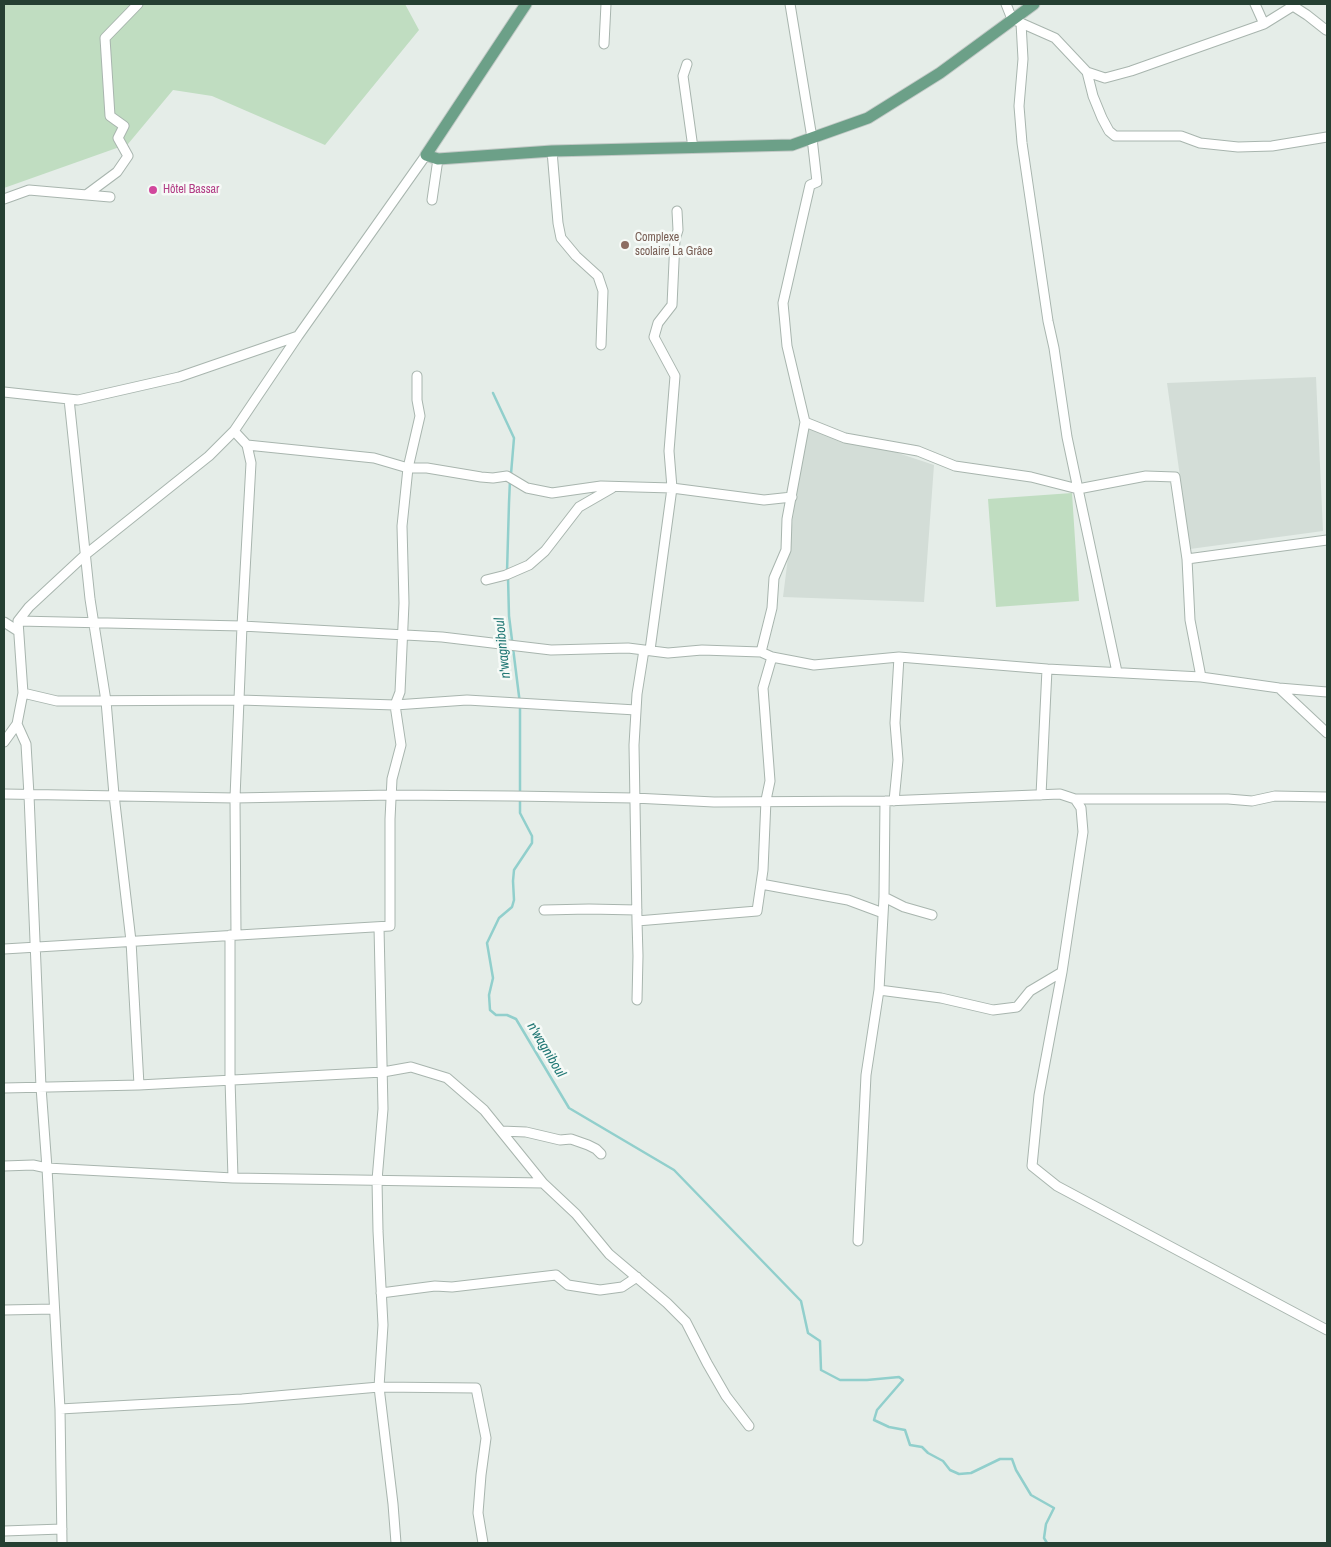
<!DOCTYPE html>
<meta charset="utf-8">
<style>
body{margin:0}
#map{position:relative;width:1331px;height:1547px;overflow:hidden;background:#e5ede8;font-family:"Archivo Narrow",sans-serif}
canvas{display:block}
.frame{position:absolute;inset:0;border:5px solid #253f32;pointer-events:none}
</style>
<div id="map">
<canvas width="1331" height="1547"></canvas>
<div class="frame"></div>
</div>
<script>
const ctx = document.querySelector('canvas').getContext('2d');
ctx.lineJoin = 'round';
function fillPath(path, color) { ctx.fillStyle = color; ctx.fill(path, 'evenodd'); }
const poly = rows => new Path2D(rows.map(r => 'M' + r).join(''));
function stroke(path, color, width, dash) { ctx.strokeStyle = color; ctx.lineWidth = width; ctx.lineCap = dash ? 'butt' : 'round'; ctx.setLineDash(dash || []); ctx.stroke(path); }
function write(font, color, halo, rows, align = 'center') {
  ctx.font = font + ' "Archivo Narrow",sans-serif'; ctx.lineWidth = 5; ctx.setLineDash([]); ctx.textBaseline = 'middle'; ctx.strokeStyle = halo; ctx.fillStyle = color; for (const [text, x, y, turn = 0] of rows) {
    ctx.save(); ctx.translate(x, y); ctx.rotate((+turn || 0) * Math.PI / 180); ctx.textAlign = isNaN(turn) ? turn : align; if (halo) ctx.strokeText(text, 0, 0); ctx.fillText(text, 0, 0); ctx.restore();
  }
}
fillPath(poly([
 [1316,377,1323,531,1190,549,1167,383],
 [805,422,934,465,924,602,783,597]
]), '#d3ddd7');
fillPath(poly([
 [4,4,405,4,419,30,325,145,212,96,173,90,128,144,4,188],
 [1072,493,1079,601,996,607,988,499]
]), '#c0ddc1');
stroke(poly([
 [493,393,514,438,511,474],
 [507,572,509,503,510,480],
 [508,577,509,616,520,704,520,794],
 [520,799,520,813,532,836,532,843,514,870,513,881,514,900,512,907,499,918,487,943,493,978,489,995,490,1010,496,1015,507,1015,516,1019,569,1108,674,1170,801,1301,808,1333,820,1341,821,1370,840,1380,867,1380,899,1377,903,1380,877,1410,874,1420,889,1427,905,1430,910,1445,922,1447,928,1453,943,1461,950,1470,959,1474,971,1473,1000,1459,1012,1459,1016,1470,1031,1495,1054,1508,1046,1524,1044,1538,1047,1543]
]), '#91cfcc', 2.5);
const minor = poly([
 [1006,4,1012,19,1055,38,1087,72,1105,78,1131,71,1264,24,1293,6,1307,15,1326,30,1327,29],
 [1255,4,1264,24],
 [604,44,606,4],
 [687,64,683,76,693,148],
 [1087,72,1093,96,1102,118,1109,131,1115,136,1181,136,1200,143,1238,147,1272,146,1327,137],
 [552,151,558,223,561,238,576,256,598,276,603,291,601,345],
 [86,195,117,172,128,156,118,138,124,126,110,116,105,38,138,4],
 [4,199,29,190,110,197],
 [432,200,438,159],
 [4,392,78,400,179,377,298,336],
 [69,399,90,599,106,701,114,795,131,941,139,1085],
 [805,422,845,438,918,451,955,466,1031,477,1078,489,1067,437,1054,348,1048,321,1022,143,1019,106,1023,59,1021,23],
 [234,431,247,445,251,463,242,626,235,798,236,935],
 [247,445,374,458,408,468,427,468,481,477,493,478,507,476,527,488,552,493,601,486,672,488,764,500,792,497],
 [486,580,506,575,529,565,545,551,579,507,612,488],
 [18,621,242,626,442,637,551,650,628,648,644,650,637,694,634,745,637,921,757,911,763,870,766,800,770,781,763,688,772,657],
 [4,622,18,631],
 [644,650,668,653,702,650,761,652,772,657,814,665,899,657,1047,669,1041,795],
 [650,650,672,488,669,451,675,376,654,337,658,323,672,305,675,240,678,230,677,211],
 [761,652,772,608,774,578,786,550,787,519,805,422,787,346,783,303,810,185,817,182,812,138,790,4],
 [1047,669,1201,677,1279,688,1327,692],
 [1117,672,1078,489,1146,476,1175,477,1187,559],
 [1201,677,1190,620,1187,559,1327,540],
 [1279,688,1327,733],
 [23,693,57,701,240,700,395,705,467,700,636,710],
 [17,724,26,744,29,795,41,1087,47,1168,60,1409,62,1543],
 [4,742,17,724,23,693,18,621,29,607,85,555,209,456,234,431,298,336,426,155],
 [4,794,235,798,392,795,513,796,634,798,714,802,885,801,1060,794,1075,799,1081,808,1083,832,1062,972,1039,1095,1032,1166,1057,1186,1327,1330],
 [1075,799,1228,799,1252,801,1275,796,1327,797],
 [894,801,898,760,895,723,899,657],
 [761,884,848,900,883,913],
 [884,897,904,907,932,915],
 [544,910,589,909,637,910],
 [379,927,383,1109,377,1180,378,1231,383,1325,379,1387,393,1504,396,1543],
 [230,935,230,1079,233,1178],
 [4,949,390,926,390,819,392,779,401,745,395,705,400,692,404,603,402,526,408,468,420,416,417,400,417,376],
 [879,990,941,998,993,1010,1017,1007,1030,991,1062,972],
 [637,1000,638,956,637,921],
 [4,1088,139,1085,383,1072,411,1067,447,1078,484,1110,543,1183,576,1214,609,1254,667,1303,686,1322,707,1363,726,1396,749,1426],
 [501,1131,526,1132,560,1140,571,1139,588,1145,596,1149,601,1154],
 [4,1166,33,1165,47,1168,233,1178,543,1183],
 [858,1241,866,1075,879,990,884,897,885,801],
 [381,1293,435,1286,452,1287,556,1275,568,1285,600,1290,622,1287,637,1277],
 [4,1310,54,1309],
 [60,1409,242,1399,379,1387,476,1388,486,1438,481,1475,478,1513,483,1543],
 [4,1531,62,1529]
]);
const major = poly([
 [526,4,426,155,438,159,552,151,792,145,868,118,940,73,1034,4]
]);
stroke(minor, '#a8b5ae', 11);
stroke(major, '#c2c9c6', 13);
stroke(minor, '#fff', 9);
stroke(major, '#6ca088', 11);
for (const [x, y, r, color] of [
 [153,190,5,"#d1479c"],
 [625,245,5,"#8d6e63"]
]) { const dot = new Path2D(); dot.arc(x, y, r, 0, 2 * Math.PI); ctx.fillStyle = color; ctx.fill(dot); stroke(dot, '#f6faf7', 2); }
write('12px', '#b23c85', '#f6faf7', [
 ["Hôtel Bassar",163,190]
], 'left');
write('12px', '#785e54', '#f6faf7', [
 ["Complexe",635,238],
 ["scolaire La Grâce",635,252]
], 'left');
write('italic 14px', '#227875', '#f6faf7', [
 ["n'wagniboul",503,648,-96],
 ["n'wagniboul",546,1050,59]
]);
</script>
